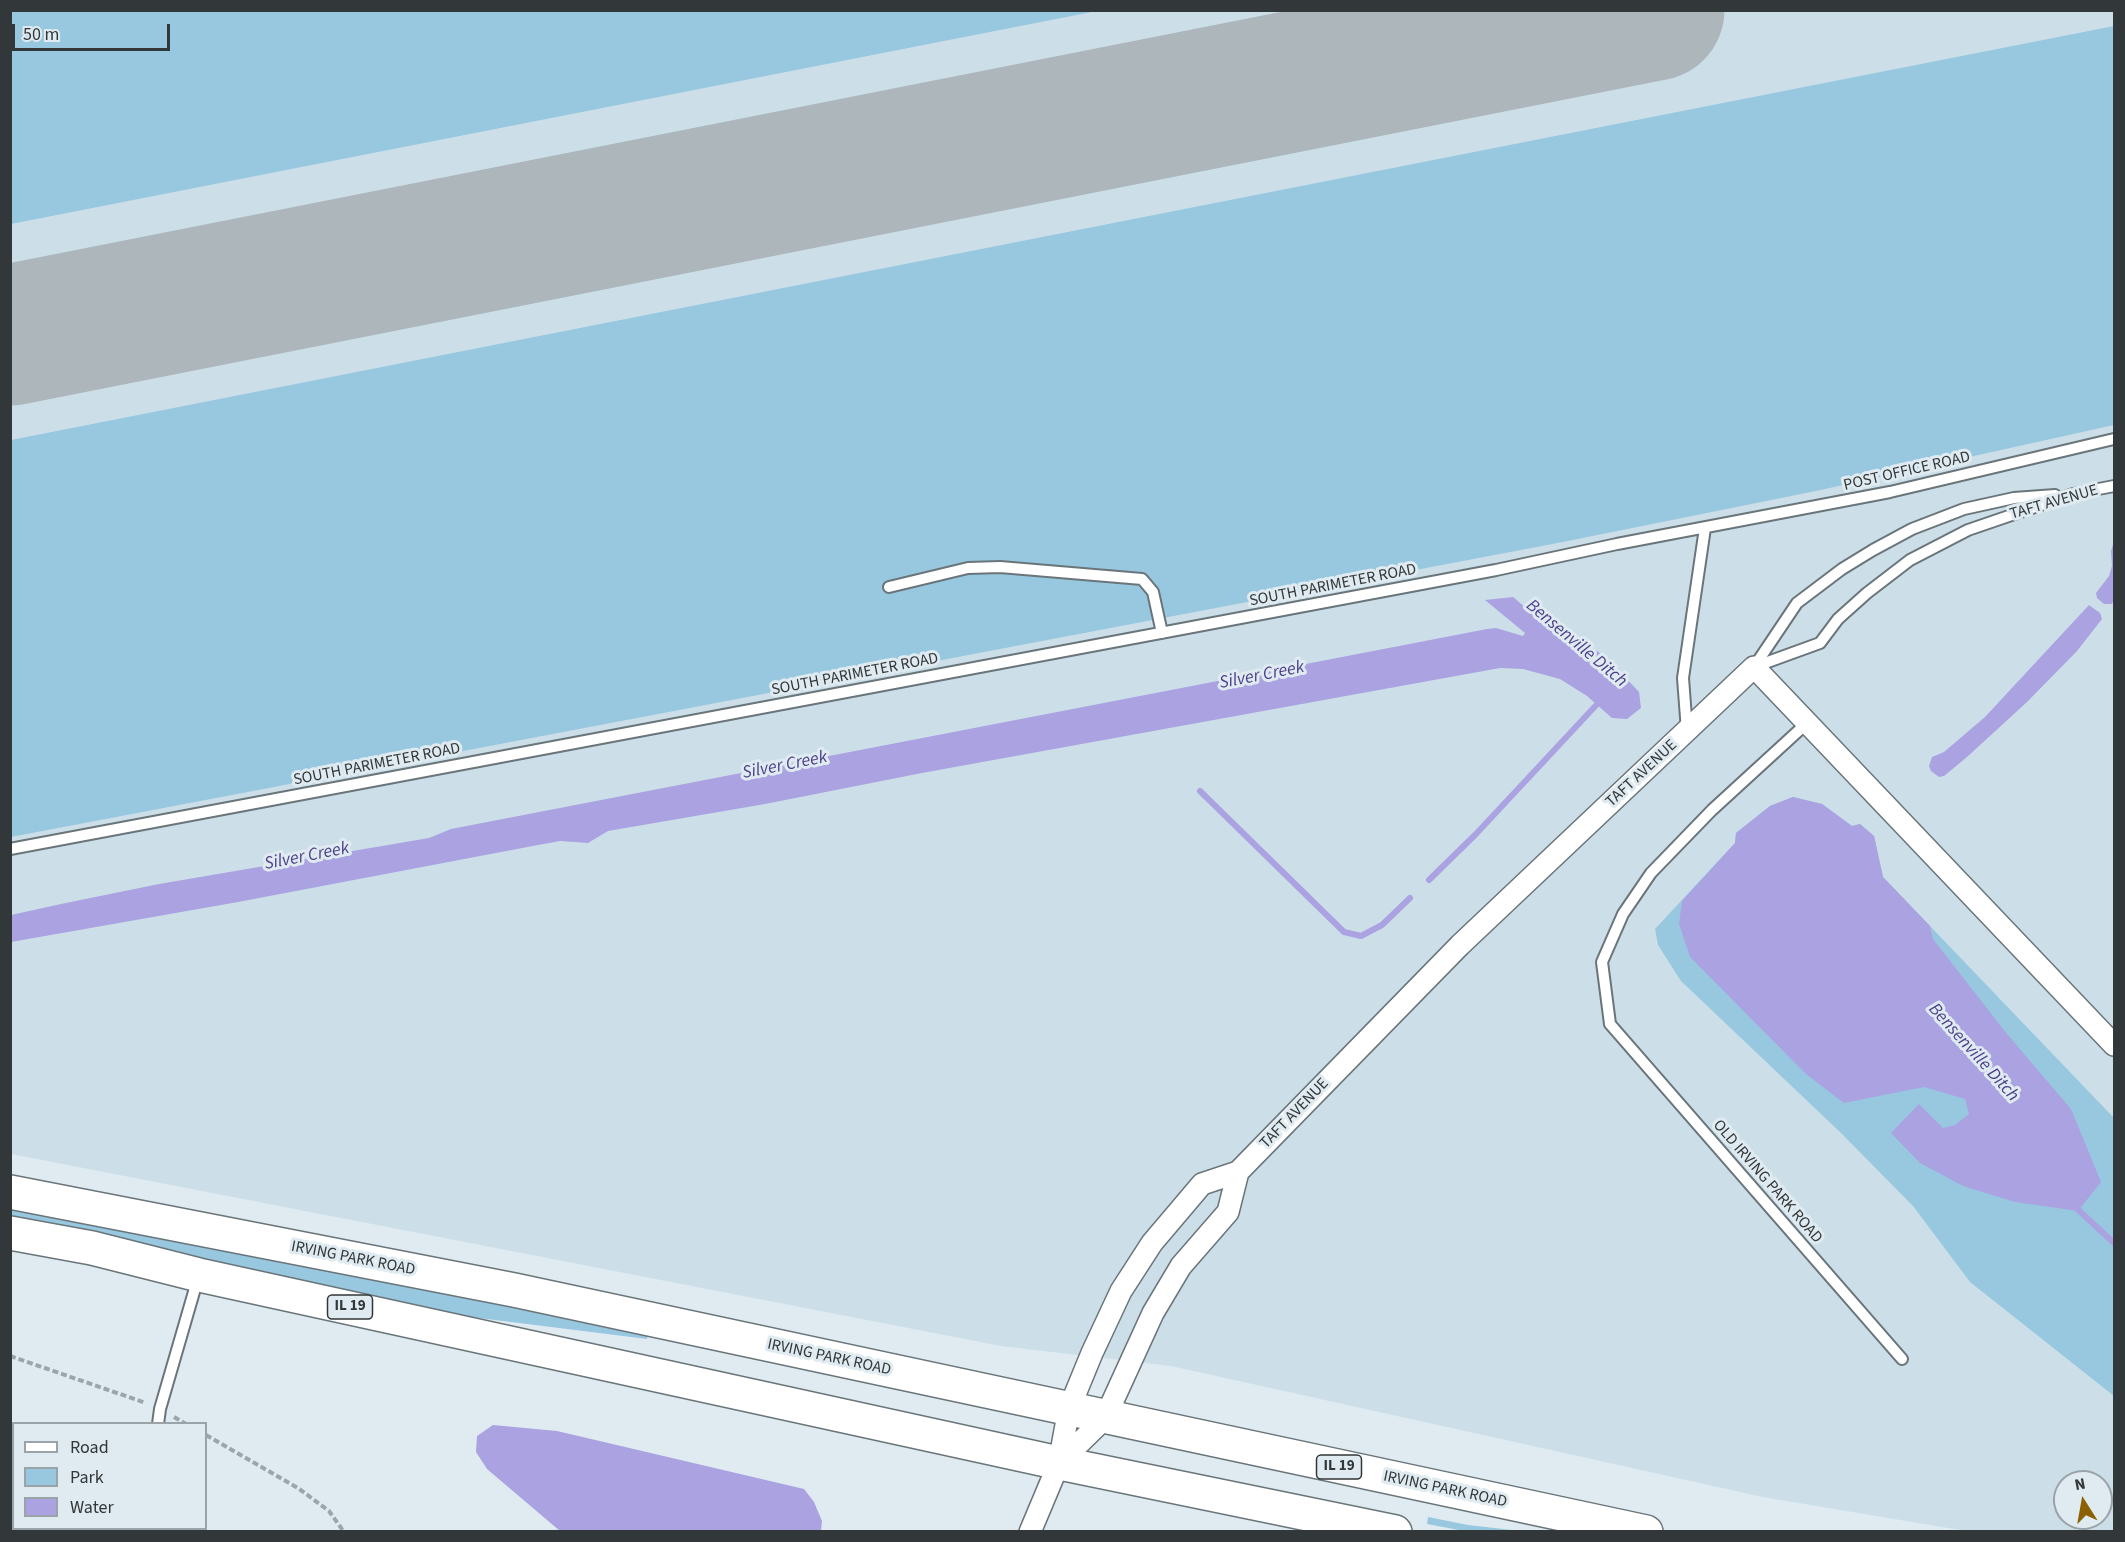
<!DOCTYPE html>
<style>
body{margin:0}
#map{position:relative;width:2125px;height:1542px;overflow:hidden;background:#dfebf1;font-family:"Source Sans 3",sans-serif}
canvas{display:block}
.frame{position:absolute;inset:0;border:12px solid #323739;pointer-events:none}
.legend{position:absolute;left:12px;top:1422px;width:195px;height:108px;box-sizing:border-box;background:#dfebf1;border:2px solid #9aa3a7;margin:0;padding:8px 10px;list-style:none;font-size:18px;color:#323739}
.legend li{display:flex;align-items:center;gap:12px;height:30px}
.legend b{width:30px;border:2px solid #9aa3a7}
.north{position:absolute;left:2053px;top:1470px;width:60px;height:60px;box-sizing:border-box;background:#dfebf1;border:2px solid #9aa3a7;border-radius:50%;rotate:349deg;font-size:16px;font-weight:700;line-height:24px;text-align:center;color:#323739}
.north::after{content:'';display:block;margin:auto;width:21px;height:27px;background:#8b6103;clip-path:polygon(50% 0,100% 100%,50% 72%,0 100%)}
.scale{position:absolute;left:12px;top:24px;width:158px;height:27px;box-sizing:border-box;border:3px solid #323739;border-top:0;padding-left:8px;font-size:18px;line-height:21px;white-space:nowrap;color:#323739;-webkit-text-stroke:4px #dfebf1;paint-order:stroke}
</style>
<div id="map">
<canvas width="2125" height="1542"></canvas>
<div class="frame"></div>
<ul class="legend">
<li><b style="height:8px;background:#fff"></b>Road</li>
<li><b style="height:16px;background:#98c8e0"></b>Park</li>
<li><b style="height:16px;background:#aaa2e1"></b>Water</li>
</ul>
<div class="north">N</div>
<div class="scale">50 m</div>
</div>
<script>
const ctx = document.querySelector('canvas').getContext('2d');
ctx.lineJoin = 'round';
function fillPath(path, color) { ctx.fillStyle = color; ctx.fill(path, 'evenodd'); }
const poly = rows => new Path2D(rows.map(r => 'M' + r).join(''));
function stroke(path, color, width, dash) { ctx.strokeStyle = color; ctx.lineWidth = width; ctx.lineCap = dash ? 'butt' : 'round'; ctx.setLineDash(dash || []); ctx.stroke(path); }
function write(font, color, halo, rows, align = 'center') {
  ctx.font = font + ' "Source Sans 3",sans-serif'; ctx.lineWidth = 6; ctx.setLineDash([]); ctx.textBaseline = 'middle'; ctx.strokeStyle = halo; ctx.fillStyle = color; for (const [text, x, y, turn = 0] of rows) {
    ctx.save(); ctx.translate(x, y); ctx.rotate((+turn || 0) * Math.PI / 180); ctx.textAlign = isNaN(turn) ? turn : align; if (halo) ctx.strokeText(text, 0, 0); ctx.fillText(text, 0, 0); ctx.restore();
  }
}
fillPath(poly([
 [11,11,2114,11,2114,1531,1966,1531,1763,1497,1171,1366,1001,1346,11,1154],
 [2065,1482,2101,1482,2101,1518,2065,1518]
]), '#ccdfe9');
fillPath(poly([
 [11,10,1097,10,1097,11,11,224],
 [2114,26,2114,425,1816,491,1563,542,11,837,11,440],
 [1793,797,1822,804,1852,826,1860,824,1874,836,1883,877,2114,1118,2114,1396,1970,1282,1913,1206,1841,1133,1681,981,1658,945,1655,929,1735,843,1736,833,1770,806],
 [10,1205,214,1245,648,1334,647,1339,431,1312,11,1220],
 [1428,1517,1468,1525,1521,1531,1464,1531,1427,1524]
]), '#98c8e0');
fillPath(poly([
 [2114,541,2114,599,2112,604,2104,604,2097,598,2096,593,2109,576,2112,566,2111,551],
 [1513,597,1562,639,1585,643,1607,658,1639,692,1641,708,1627,719,1612,718,1587,696,1560,679,1523,669,1500,668,922,773,765,804,608,831,588,843,560,841,538,845,238,902,11,942,11,915,61,904,159,884,429,838,451,829,1487,629,1496,628,1523,636,1525,633,1485,600],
 [2089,605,2100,613,2102,619,2077,651,2027,702,1967,757,1944,776,1939,777,1931,771,1929,766,1932,757,1944,752,1985,717],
 [1793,797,1822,804,1852,826,1860,824,1874,836,1883,877,1930,926,1933,939,2007,1034,2071,1109,2101,1182,2078,1211,2015,1202,1963,1186,1920,1163,1891,1133,1919,1104,1943,1128,1955,1125,1969,1114,1965,1099,1924,1087,1844,1103,1806,1074,1690,957,1679,924,1682,901,1735,843,1736,833,1770,806],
 [493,1425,557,1431,804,1489,814,1502,822,1521,821,1531,560,1531,487,1469,476,1452,477,1436]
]), '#aaa2e1');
stroke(poly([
 [1200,791,1344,932,1361,936,1382,925,1410,898],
 [1429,880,1476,834,1600,701],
 [2074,1206,2114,1243]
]), '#aaa2e1', 6);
stroke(poly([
 [10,335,1654,10]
]), '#acb6bb', 141);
const lane = poly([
 [889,587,968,568,1000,567,1142,579,1153,592,1162,633],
 [1754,667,1820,643,1838,619,1867,593,1910,560,1968,530,2073,494,2114,486],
 [1754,667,1797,603,1842,569,1873,550,1912,529,1964,509,2014,498,2055,495],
 [1807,723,1712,810,1651,873,1623,914,1602,962,1610,1024,1902,1359],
 [1687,731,1683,678,1705,528],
 [10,849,1496,570,1617,544,1890,492,2114,439],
 [158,1424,160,1409,198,1278]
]);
const street = poly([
 [1059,1463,1105,1418,1153,1313,1181,1266,1228,1212,1238,1172],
 [1030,1532,1059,1463,1069,1409,1092,1353,1121,1291,1152,1243,1202,1184,1238,1172,1460,945,1754,667,2114,1045]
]);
const primary = poly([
 [10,1192,514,1290,1646,1532],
 [10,1233,92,1248,199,1275,1059,1463,1395,1532]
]);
stroke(lane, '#6a757a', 14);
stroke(street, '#6a757a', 24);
stroke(primary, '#6a757a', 36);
stroke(poly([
 [10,1356,146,1403],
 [174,1417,186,1424],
 [206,1435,298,1488,329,1511,344,1532],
 [10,1438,14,1439],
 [199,1528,205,1532]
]), '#9ca6aa', 4, [6, 3]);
stroke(lane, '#fff', 10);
stroke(street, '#fff', 21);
stroke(primary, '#fff', 33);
stroke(poly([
 [10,1447,14,1448],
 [10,1463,14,1465],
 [139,1528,144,1532],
 [168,1528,174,1532]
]), '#7a8185', 4.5, [10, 10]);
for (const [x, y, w] of [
 [350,1307,45],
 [1339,1467,45]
]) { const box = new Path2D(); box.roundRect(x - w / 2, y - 12, w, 24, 4.5); ctx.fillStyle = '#dfebf1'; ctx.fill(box); stroke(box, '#323739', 1.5); }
write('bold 15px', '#323739', null, [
 ["IL 19",350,1307],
 ["IL 19",1339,1467]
]);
write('16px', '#323739', '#dfebf1', [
 ["POST OFFICE ROAD",1907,472,-13],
 ["TAFT AVENUE",2054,503,-16],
 ["SOUTH PARIMETER ROAD",1333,586,-11],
 ["SOUTH PARIMETER ROAD",855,675,-11],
 ["SOUTH PARIMETER ROAD",377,765,-11],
 ["TAFT AVENUE",1642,774,-43],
 ["TAFT AVENUE",1295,1114,-46],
 ["OLD IRVING PARK ROAD",1767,1182,49],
 ["IRVING PARK ROAD",353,1259,11],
 ["IRVING PARK ROAD",829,1358,12],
 ["IRVING PARK ROAD",1445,1490,12]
]);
write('italic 18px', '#4e408a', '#dfebf1', [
 ["Bensenville Ditch",1576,644,40],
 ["Silver Creek",1262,676,-11],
 ["Silver Creek",785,766,-11],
 ["Silver Creek",307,857,-11],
 ["Bensenville Ditch",1973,1053,48]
]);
</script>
